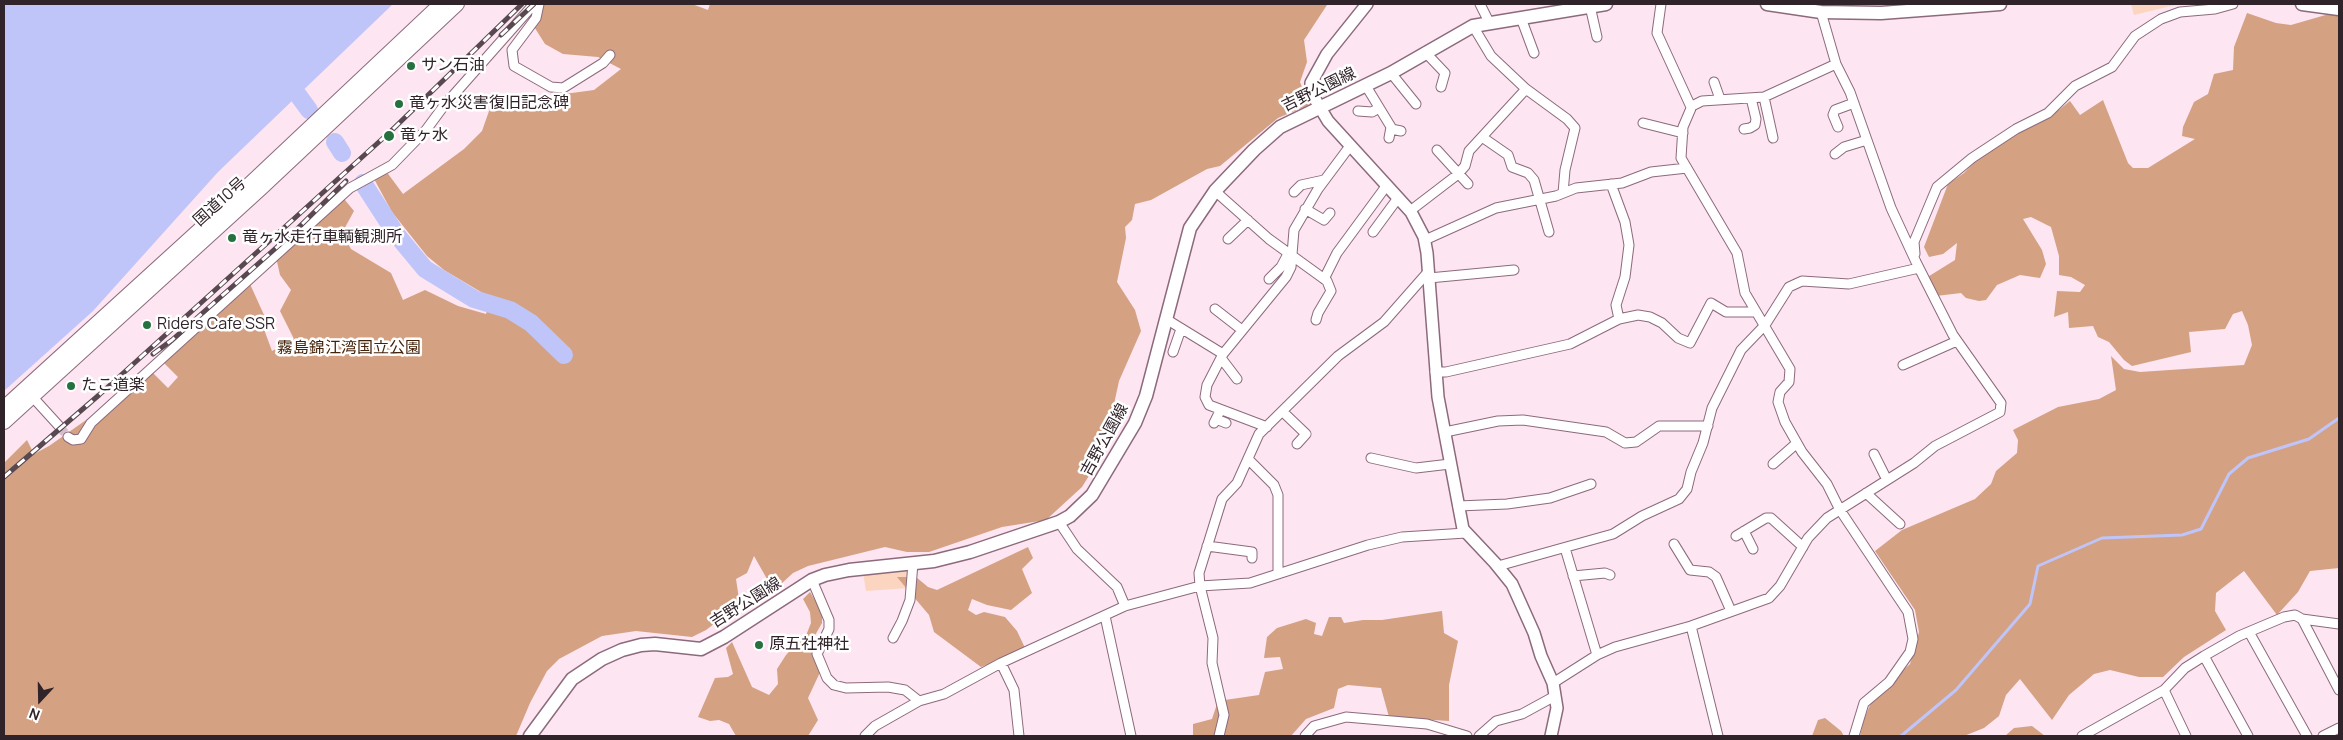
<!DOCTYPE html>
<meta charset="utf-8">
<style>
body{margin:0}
#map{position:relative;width:2343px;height:740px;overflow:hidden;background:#fde5f1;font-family:Manrope,sans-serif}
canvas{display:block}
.frame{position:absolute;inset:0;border:5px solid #31232a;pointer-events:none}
.north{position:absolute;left:15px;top:675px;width:50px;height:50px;-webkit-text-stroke:4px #fff;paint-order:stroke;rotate:201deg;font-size:14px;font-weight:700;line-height:20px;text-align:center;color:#31232a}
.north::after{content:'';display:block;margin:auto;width:18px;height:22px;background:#31232a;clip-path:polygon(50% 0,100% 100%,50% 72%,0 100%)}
</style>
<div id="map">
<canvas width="2343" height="740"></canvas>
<div class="frame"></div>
<div class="north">N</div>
</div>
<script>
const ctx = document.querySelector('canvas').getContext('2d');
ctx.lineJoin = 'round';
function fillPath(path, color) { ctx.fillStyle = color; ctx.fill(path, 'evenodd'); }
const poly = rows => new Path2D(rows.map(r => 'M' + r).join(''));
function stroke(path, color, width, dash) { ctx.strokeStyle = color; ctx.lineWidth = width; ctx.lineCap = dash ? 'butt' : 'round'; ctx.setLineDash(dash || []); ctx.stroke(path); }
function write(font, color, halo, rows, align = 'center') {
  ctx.font = font + ' Manrope,"Noto Sans JP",sans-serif'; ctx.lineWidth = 5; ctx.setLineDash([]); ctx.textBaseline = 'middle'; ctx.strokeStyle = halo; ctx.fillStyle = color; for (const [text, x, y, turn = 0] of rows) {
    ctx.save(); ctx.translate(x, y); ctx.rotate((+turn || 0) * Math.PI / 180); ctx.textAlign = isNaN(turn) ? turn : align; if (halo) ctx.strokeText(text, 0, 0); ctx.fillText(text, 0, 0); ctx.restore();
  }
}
fillPath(poly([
 [2131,4,2179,4,2134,15],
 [905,568,911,574,909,588,866,591,863,573]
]), '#fbd5bf');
fillPath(poly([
 [539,4,692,4,708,10,710,4,1359,4,1327,5,1304,40,1307,62,1300,82,1309,105,1278,118,1220,166,1207,169,1151,200,1135,204,1132,220,1125,227,1126,238,1117,282,1135,310,1141,331,1119,381,1114,404,1103,425,1106,436,1098,461,1082,487,1046,520,1002,527,929,552,907,552,885,547,808,566,793,573,781,584,768,589,767,579,754,556,747,573,736,579,739,599,726,615,706,630,692,637,636,631,602,636,559,659,547,671,530,703,516,736,4,736,4,463,27,440,34,454,49,446,153,373,168,388,178,377,164,363,245,280,250,284,264,315,265,332,272,351,294,339,280,311,291,290,280,275,274,248,338,200,345,200,354,211,342,233,351,249,391,273,403,300,425,290,458,306,486,314,490,301,486,295,444,270,427,256,392,212,373,177,386,171,403,194,464,149,482,131,495,94,512,107,523,102,543,103,557,95,594,90,621,69,598,57,563,54,545,44,533,25,529,15],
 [2330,4,2339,4,2339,568,2310,571,2298,592,2277,615,2244,571,2216,593,2215,611,2226,630,2184,657,2163,677,2139,677,2110,670,2094,674,2069,695,2052,720,2020,679,2006,695,1999,716,1984,728,1964,736,1860,736,1864,719,1873,698,1910,664,1919,632,1915,610,1875,551,1902,530,1975,499,1991,484,1996,471,2017,453,2018,440,2013,430,2058,407,2099,399,2116,390,2111,356,2124,369,2140,372,2244,365,2252,345,2248,325,2242,311,2233,314,2225,329,2189,332,2191,352,2132,366,2124,360,2109,342,2098,337,2093,326,2069,328,2068,312,2054,317,2057,291,2080,292,2085,285,2071,277,2059,275,2059,256,2051,227,2031,217,2023,219,2042,250,2046,264,2040,278,2020,275,1997,285,1986,300,1979,301,1966,298,1961,293,1936,296,1926,278,1955,260,1957,243,1943,254,1929,257,1924,247,1948,184,1964,173,1984,152,2060,109,2070,101,2080,115,2103,100,2128,163,2133,168,2148,168,2195,139,2182,136,2183,127,2194,102,2208,94,2214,74,2233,70,2234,47,2247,13,2276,23,2291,25,2329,14],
 [1028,547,1033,558,1022,569,1032,593,1011,610,987,605,972,599,968,610,976,615,984,612,1005,617,1017,631,1026,650,981,667,934,632,929,615,897,577,916,577,928,587,937,590],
 [810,592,822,612,822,623,814,637,822,668,808,698,818,720,808,736,736,736,729,724,719,720,710,721,698,717,715,678,728,677,733,674,726,648,732,642,752,687,769,695,778,684,777,669,786,655,807,633,811,623,810,612,803,599],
 [1442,611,1444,633,1458,641,1449,685,1449,721,1389,717,1381,688,1348,685,1338,689,1334,708,1306,719,1291,736,1193,736,1193,724,1212,719,1218,701,1259,695,1265,672,1283,669,1280,657,1264,658,1267,637,1277,628,1306,619,1316,623,1314,634,1322,636,1329,617,1341,617,1344,623,1363,620,1382,620],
 [1825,718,1841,731,1844,736,1812,736,1818,720],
 [2032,726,2045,736,2005,736,2014,728]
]), '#d4a183');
fillPath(poly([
 [4,4,393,4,218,172,93,311,4,391]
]), '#bfc5f9');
stroke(poly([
 [1901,736,1956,690,2030,604,2038,566,2102,538,2182,535,2201,529,2229,474,2248,458,2309,439,2339,418]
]), '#bfc5f9', 3);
stroke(poly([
 [298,95,309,110],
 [335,142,342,153],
 [363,183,396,234,425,269,474,299,510,310,531,323,564,355]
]), '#bfc5f9', 18);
stroke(poly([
 [59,426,68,437]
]), '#d4bec9', 9, [9, 4.5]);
const minor = poly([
 [539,4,536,18,512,50,514,66,551,87,563,88,603,63,610,55],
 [1480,4,1489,22],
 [1661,4,1657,33,1691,107],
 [1590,6,1597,37],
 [1521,18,1534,53],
 [1473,26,1491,56,1526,89,1567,119,1575,128,1565,170,1563,193],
 [1425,52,1445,73,1441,87],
 [1836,64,1764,97,1702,101,1692,106,1683,127,1681,158,1737,253,1745,293,1790,369,1789,382,1780,392,1778,402,1785,422,1802,452,1827,484,1840,510,1908,612,1913,639,1910,652,1889,682,1864,703,1854,736],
 [1391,73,1416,104],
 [1714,82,1720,99],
 [1366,86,1391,127,1389,138],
 [1764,97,1773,138],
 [1358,111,1372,112,1379,108],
 [1643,123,1683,133],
 [1838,127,1833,115,1835,110,1854,103],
 [1391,129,1401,131],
 [1744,129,1750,128,1755,125,1756,119,1751,98],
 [1482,137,1508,155,1512,167,1528,173,1534,180,1549,232],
 [1437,150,1468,184],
 [1835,154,1844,147,1867,140],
 [1611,184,1625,222,1629,245,1625,277,1616,305,1619,319],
 [1215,191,1269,239,1327,281,1331,291,1318,313,1316,320],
 [1294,192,1301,185,1324,180],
 [1305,209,1324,220,1330,213],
 [1410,211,1457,175,1465,166,1469,151,1526,89],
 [1373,232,1398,198],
 [1228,239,1248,220],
 [1425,240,1496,208,1556,196,1576,188,1622,183,1651,172,1687,168],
 [1915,254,1914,242,1937,187,1972,158,2016,129,2048,113,2075,86,2112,67,2135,36,2161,19,2180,12,2215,9,2233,4],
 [1429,278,1514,270],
 [1269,279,1281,267,1288,254],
 [1324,279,1337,253,1387,185],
 [1215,309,1242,330],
 [1166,319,1223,354],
 [1173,352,1181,329],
 [1221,358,1237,379],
 [1903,365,1957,341],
 [1435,372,1446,372,1570,344,1619,319,1638,315,1650,317,1662,323,1678,338,1690,343,1711,303,1726,312,1756,312],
 [29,393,59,426],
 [1283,412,1306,434,1297,444],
 [1216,419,1226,423],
 [1214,423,1220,411],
 [1267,427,1209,405,1205,397,1207,385,1223,354,1286,277,1291,267,1294,230,1318,189,1350,146],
 [1445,432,1498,421,1523,420,1606,432,1625,443,1636,442,1659,426,1708,426],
 [68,437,73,440,81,439,91,423,350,188,392,165,426,130,443,107,534,4],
 [1874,454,1887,480],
 [1371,458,1416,468,1450,464],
 [1248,459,1274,485,1278,495,1278,574],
 [1773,464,1797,443],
 [1866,493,1900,524],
 [1458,506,1507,504,1550,498,1591,484],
 [1059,522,1077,549,1117,587,1125,606],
 [1744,531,1753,549],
 [1736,536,1766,518,1771,518,1803,547],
 [1674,544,1690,570,1709,572,1716,577,1731,611],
 [1207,546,1252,552,1252,558],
 [1565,548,1597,655],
 [1498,566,1613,534,1642,516,1679,499,1687,489,1691,472,1703,443,1712,408,1741,350,1765,325,1789,287,1802,281,1849,284,1919,268],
 [1573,576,1605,573,1610,575],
 [812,580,829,620,829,629,817,654,827,678,834,685,846,688,888,687,905,690,919,701],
 [1105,616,1131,736],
 [2302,619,2339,624],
 [1691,626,1718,736],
 [2249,632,2307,736],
 [893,638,902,621,910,600,913,563],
 [1001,663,1014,690,1019,736],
 [1553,683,1597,655,1615,647,1691,626,1769,598,1780,586,1808,538,1827,518,1914,463,1935,446,2000,412,2001,403,1953,335,1916,262,1891,208,1850,92,1836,64,1821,12],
 [2164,690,2185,668,2204,656],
 [865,736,875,726,919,701,944,694,1001,663,1125,606,1200,586,1250,583,1368,545,1402,537,1466,533],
 [1219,736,1224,715,1212,663,1213,638,1200,586,1199,573,1222,499,1237,483,1259,434,1338,356,1384,322,1428,272],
 [1305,736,1314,726,1346,717,1427,724,1467,736],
 [1479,736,1496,721,1522,714,1555,696],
 [2082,736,2164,690,2186,736],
 [2248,736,2204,656,2239,636,2284,617,2295,615,2302,619,2339,690],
 [2323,736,2339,728]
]);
const tertiary = poly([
 [1367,4,1327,54,1311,83,1312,94,1328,121,1411,212,1424,237,1427,253,1438,397,1463,529,1495,563,1512,584,1534,633,1541,656,1553,683,1557,708,1551,736]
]);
const secondary = poly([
 [1767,4,1821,12,1881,13,2000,4],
 [2302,4,2339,9],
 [530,736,572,679,602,659,622,650,641,645,655,644,701,649,724,637,812,580,825,575,849,570,934,561,970,552,1059,522,1070,516,1092,495,1135,423,1146,396,1190,228,1215,191,1254,150,1280,127,1391,73,1473,26,1606,4]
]);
const trunk = poly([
 [4,408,249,185,441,4],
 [4,422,261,188,457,4]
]);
stroke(minor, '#8c6a7c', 11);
stroke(tertiary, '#8c6a7c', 14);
stroke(secondary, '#8c6a7c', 15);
stroke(trunk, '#8c6a7c', 16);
stroke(minor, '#fff', 9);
stroke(tertiary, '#fff', 11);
stroke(secondary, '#fff', 12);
stroke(trunk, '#fff', 14);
const rail = poly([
 [501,35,534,4],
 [153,354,172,340,294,232,346,181],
 [4,477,99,395,391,131,522,4]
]);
stroke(rail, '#584850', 5);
stroke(rail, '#fff', 3, [9]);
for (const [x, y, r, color] of [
 [411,66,5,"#257140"],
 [399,104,5,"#257140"],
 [389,136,6,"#257140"],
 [232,238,5,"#257140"],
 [147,325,5,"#257140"],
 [71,386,5,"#257140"],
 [759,645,5,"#257140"]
]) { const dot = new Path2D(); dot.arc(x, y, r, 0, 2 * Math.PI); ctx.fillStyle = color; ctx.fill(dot); stroke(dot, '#fff', 2); }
write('16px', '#31232a', '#fff', [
 ["サン石油",421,66],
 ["竜ヶ水災害復旧記念碑",409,104],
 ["竜ヶ水",400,136],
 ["竜ヶ水走行車輌観測所",242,238],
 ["Riders Cafe SSR",157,325],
 ["たこ道楽",81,386],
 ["原五社神社",769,645]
], 'left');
write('16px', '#31232a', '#fff', [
 ["吉野公園線",1319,90,-26],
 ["国道10号",220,202,-42],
 ["吉野公園線",1105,440,-61],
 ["吉野公園線",746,603,-32]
]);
write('16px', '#44230b', '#fff', [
 ["霧島錦江湾国立公園",349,349]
]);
</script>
